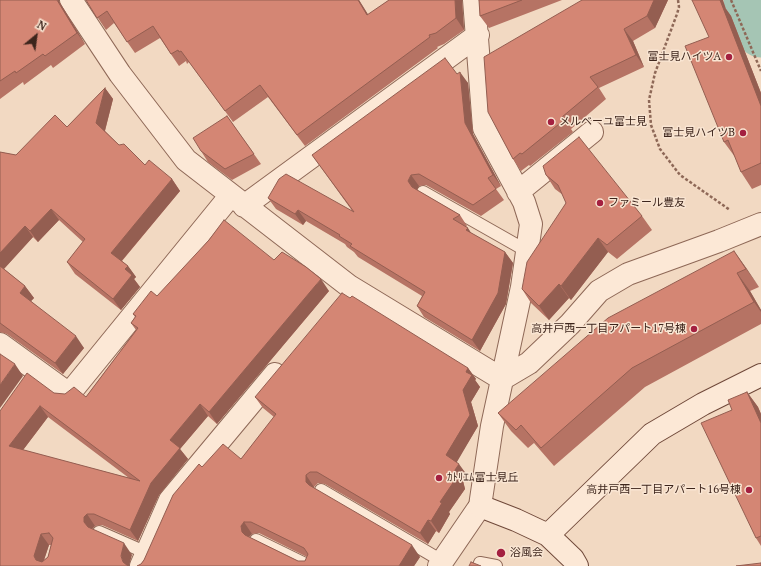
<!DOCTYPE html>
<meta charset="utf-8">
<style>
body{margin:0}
#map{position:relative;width:761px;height:566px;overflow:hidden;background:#f2d9c2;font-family:"PT Serif",serif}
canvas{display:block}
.north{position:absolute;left:16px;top:16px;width:40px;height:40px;-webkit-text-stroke:3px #f9e5d2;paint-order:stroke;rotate:29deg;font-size:11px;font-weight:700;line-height:16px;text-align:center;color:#3d251c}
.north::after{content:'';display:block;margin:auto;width:14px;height:18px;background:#3d251c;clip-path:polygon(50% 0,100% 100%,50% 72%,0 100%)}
</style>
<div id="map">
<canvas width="761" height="566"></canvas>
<div class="north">N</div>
</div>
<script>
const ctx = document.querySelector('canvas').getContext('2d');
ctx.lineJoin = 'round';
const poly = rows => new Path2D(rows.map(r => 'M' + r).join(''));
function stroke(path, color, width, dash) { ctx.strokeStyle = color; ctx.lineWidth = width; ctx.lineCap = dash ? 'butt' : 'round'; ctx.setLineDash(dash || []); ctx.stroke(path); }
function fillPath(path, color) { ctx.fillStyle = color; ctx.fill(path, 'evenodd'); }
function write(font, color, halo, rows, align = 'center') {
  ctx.font = font + ' "PT Serif","Noto Sans JP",serif'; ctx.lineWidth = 3; ctx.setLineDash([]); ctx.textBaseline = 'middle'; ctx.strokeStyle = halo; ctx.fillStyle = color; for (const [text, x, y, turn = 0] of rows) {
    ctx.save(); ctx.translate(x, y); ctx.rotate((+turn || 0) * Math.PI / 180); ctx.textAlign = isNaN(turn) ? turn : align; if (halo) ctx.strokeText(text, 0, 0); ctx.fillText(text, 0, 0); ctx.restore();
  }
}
stroke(poly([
 [748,0,761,33]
]), '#a5c5b4', 49);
const lane = poly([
 [423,192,527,251],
 [321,490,442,561],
 [99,532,147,553],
 [256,540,309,566],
 [479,566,480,563,496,566]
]);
const street = poly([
 [71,0,120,74,186,160,349,286,502,379],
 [518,192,592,132],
 [244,206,478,35],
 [0,344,69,394,231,195],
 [502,379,529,363,570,324,599,291,628,274,719,241,761,224],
 [141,566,170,500,275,374],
 [439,566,480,506,492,426,522,287,531,224,524,202,484,128,474,0]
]);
const secondary = poly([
 [480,506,516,520,548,535,573,559,577,566],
 [548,535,652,434,703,404,761,375]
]);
stroke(lane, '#8e6857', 14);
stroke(street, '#8e6857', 24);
stroke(secondary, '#70493a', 24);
stroke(poly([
 [678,0,679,7,677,14,655,73,649,100,651,125,660,149,680,175,730,210],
 [731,0,761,71]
]), '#8e6857', 2.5, [3, 2]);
stroke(lane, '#fce8d6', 12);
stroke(street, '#fce8d6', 22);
stroke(secondary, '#fce8d6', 22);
fillPath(poly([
 [0,0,59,1,85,44,53,68,51,65,24,85,23,82,0,99],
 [86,0,359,0,368,15,389,0,462,0,464,30,444,44,437,47,438,48,305,146,268,97,233,122,189,62,187,64,186,61,179,66,160,38,135,53,114,23,106,30],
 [479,0,562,0,489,28,480,16],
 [582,0,668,0,655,28,633,41,644,67,599,88,606,99,571,129,573,132,530,166,529,165,521,171,513,159],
 [726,9,731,16,761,93,761,185,752,189,741,172,735,157,724,142,709,37],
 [457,74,468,83,473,134,501,186,496,189,504,200,481,216,426,185,419,186,417,190,460,215,467,226,466,227,471,233,505,252,513,263,506,304,480,351,424,317,417,306,422,296,358,257,354,252,347,247,345,244,306,221,303,225,276,209,268,198,353,212,312,155],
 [105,88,113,99,105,131,119,145,145,165,172,179,180,191,122,261,128,266,136,277,134,279,140,287,121,310,75,274,67,262,83,242,59,220,38,242,33,237,4,269,25,286,34,298,31,301,84,348,63,374,7,334,0,332,0,152,16,155,67,127],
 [227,116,261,164,232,180,208,162,201,151],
 [546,175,642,216,652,230,617,259,608,252,571,300,569,298,549,320,531,303,522,289,566,203,563,195,555,189],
 [734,251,759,287,750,291,761,310,761,324,645,387,554,466,534,443,528,448,511,431,498,413],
 [274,260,329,291,217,424,208,416,180,449,188,459,159,495,138,541,102,525,95,526,92,529,132,555,0,566,0,411,54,393,86,397,136,330,131,323,135,317,133,314,157,296],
 [48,417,129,478,23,450],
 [49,545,51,545,48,557,44,560],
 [468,368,476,379,475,380,480,387,471,402,478,426,456,462,467,475,463,481,465,489,449,512,450,514,439,533,436,531,428,544,325,484,318,483,314,487,314,488,420,557,414,566,141,564,144,560,202,467,241,459,274,417,263,408,255,397],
 [259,533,307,557,305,561,298,561,249,537,252,534],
 [747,392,758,407,761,414,761,546,756,538,732,410]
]), '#b67364');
fillPath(poly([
 [57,0,59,0,59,1,85,44,77,33],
 [358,0,359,0,376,27,367,15],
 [455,0,462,0,464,30,456,18],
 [654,0,668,0,655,28,647,16],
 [717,0,723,0,726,9,731,16,761,93,761,106],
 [624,29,633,41,644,67,636,55],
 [460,72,468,83,473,134,501,186,493,175,465,123],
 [105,88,113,99,104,134,96,123],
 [411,175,419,186,416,192,419,199,408,181],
 [172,179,180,191,119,264,111,253],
 [51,209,59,220,38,242,30,231],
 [298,210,306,221,303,225,295,214],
 [25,226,33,237,1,272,0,270,0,253],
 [468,228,475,239,466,230],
 [598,238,608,252,571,300,561,286],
 [734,251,747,269,759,287,746,269],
 [505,252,513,263,506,304,480,351,472,340],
 [128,266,136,277,134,279,140,287,121,310,113,299,125,269],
 [737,273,750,291,761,310,761,312,754,302],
 [321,279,329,291,217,424,209,412],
 [559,284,569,298,549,320,539,306],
 [25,286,34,298,28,304,20,293],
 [76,336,84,348,63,374,55,363],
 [15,364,23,376,0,408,0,385],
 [468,368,476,379,475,380,480,387,471,402,478,426,454,467,446,455,466,372],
 [747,392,758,407,761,414,761,423],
 [200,404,208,416,180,449,188,459,159,495,138,541,130,530,170,440],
 [40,406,48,417,17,458,9,446],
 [459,464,467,475,463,481,465,489,449,512,450,514,439,533,431,521,455,470],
 [306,475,314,487,314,493,306,482],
 [87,514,95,526,92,529,92,533,84,522,84,517],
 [428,520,436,531,428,544,420,533],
 [244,522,252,534,249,537,250,544,242,532,241,526],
 [41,534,49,545,42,566,36,560,34,556],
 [124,543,132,555,129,566,126,566,123,562,121,556],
 [412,545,420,557,414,566,399,566]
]), '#945e51');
const building = poly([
 [0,0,57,0,77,33,45,56,43,54,16,73,15,71,0,81,0,0],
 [86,0,358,0,367,15,389,0,455,0,456,18,436,33,429,35,430,37,297,135,260,85,225,111,181,51,179,52,178,50,171,54,153,26,127,42,107,11,97,18,86,0],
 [479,0,522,0,480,16,479,0],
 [582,0,654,0,647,16,624,29,636,55,590,77,598,87,562,117,564,120,522,154,520,153,513,159,488,112,484,57,582,0],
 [692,0,720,0,761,106,761,163,741,172,728,140,724,142,685,46,709,37,692,0],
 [445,58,457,74,460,72,465,123,493,175,488,178,496,189,473,205,419,174,411,175,408,181,412,187,460,215,453,219,468,228,466,230,505,252,498,293,472,340,417,306,425,292,350,246,352,244,339,236,340,235,298,210,295,214,268,198,279,179,286,174,354,212,312,155,445,58],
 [105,88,96,123,119,145,124,144,145,165,149,160,172,179,111,253,128,266,125,269,132,275,113,299,67,262,85,239,51,209,30,231,25,226,0,253,0,152,16,155,55,115,67,127,105,88],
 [227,116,254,154,225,169,201,151,193,138,227,116],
 [579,137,642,216,607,245,598,238,561,286,559,284,539,306,522,289,527,262,566,203,558,185,546,175,543,166,579,137],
 [224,220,274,260,282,252,306,267,321,279,209,412,200,404,170,440,180,448,151,483,130,530,94,514,87,514,84,517,84,522,88,527,124,543,121,556,123,562,128,566,129,566,0,566,0,411,27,373,54,393,65,394,74,387,86,397,138,328,131,323,136,316,133,314,151,291,157,296,209,240,224,220],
 [40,406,140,481,9,446,40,406],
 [49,533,53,538,48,557,42,562,36,560,34,556,41,534,49,533],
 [734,251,746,269,737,273,754,302,632,368,541,448,521,425,516,430,498,413,608,318,734,251],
 [0,266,25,286,20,293,76,336,55,363,0,323,0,266],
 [342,293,350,298,352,296,468,368,466,372,472,375,463,390,470,415,446,455,459,464,455,470,457,477,440,502,442,503,431,521,428,520,420,533,317,472,310,472,306,475,306,482,309,485,412,545,399,566,137,566,141,564,144,560,173,495,199,464,202,467,223,444,241,459,276,414,255,397,342,293],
 [244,522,251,522,304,548,308,554,305,561,298,561,245,535,242,532,241,526,244,522],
 [0,354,15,364,0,385,0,354],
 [747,392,761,423,761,536,756,538,701,423,732,410,728,400,747,392],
 [471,562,481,566,469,566,471,562],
 [761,563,761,566,736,566,761,563]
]);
fillPath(building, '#d48674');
stroke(building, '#945e51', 1);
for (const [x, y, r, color] of [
 [729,57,4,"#a42040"],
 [551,122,4,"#a42040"],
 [743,133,4,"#a42040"],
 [600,203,4,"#a42040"],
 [694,329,4,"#a42040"],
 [439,478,4,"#a42040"],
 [749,490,4,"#a42040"],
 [501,553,5,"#a42040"]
]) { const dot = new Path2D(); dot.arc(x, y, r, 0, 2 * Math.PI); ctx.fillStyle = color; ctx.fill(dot); stroke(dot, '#f9e5d2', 1.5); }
write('11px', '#3d251c', '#f9e5d2', [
 ["富士見ハイツA",721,57],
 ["メルベーユ富士見",559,122,"left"],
 ["富士見ハイツB",735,133],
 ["ファミール豊友",608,203,"left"],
 ["高井戸西一丁目アパート17号棟",686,329],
 ["ｶﾄﾘｴﾑ富士見丘",447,478,"left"],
 ["高井戸西一丁目アパート16号棟",741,490],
 ["浴風会",510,553,"left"]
], 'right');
</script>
